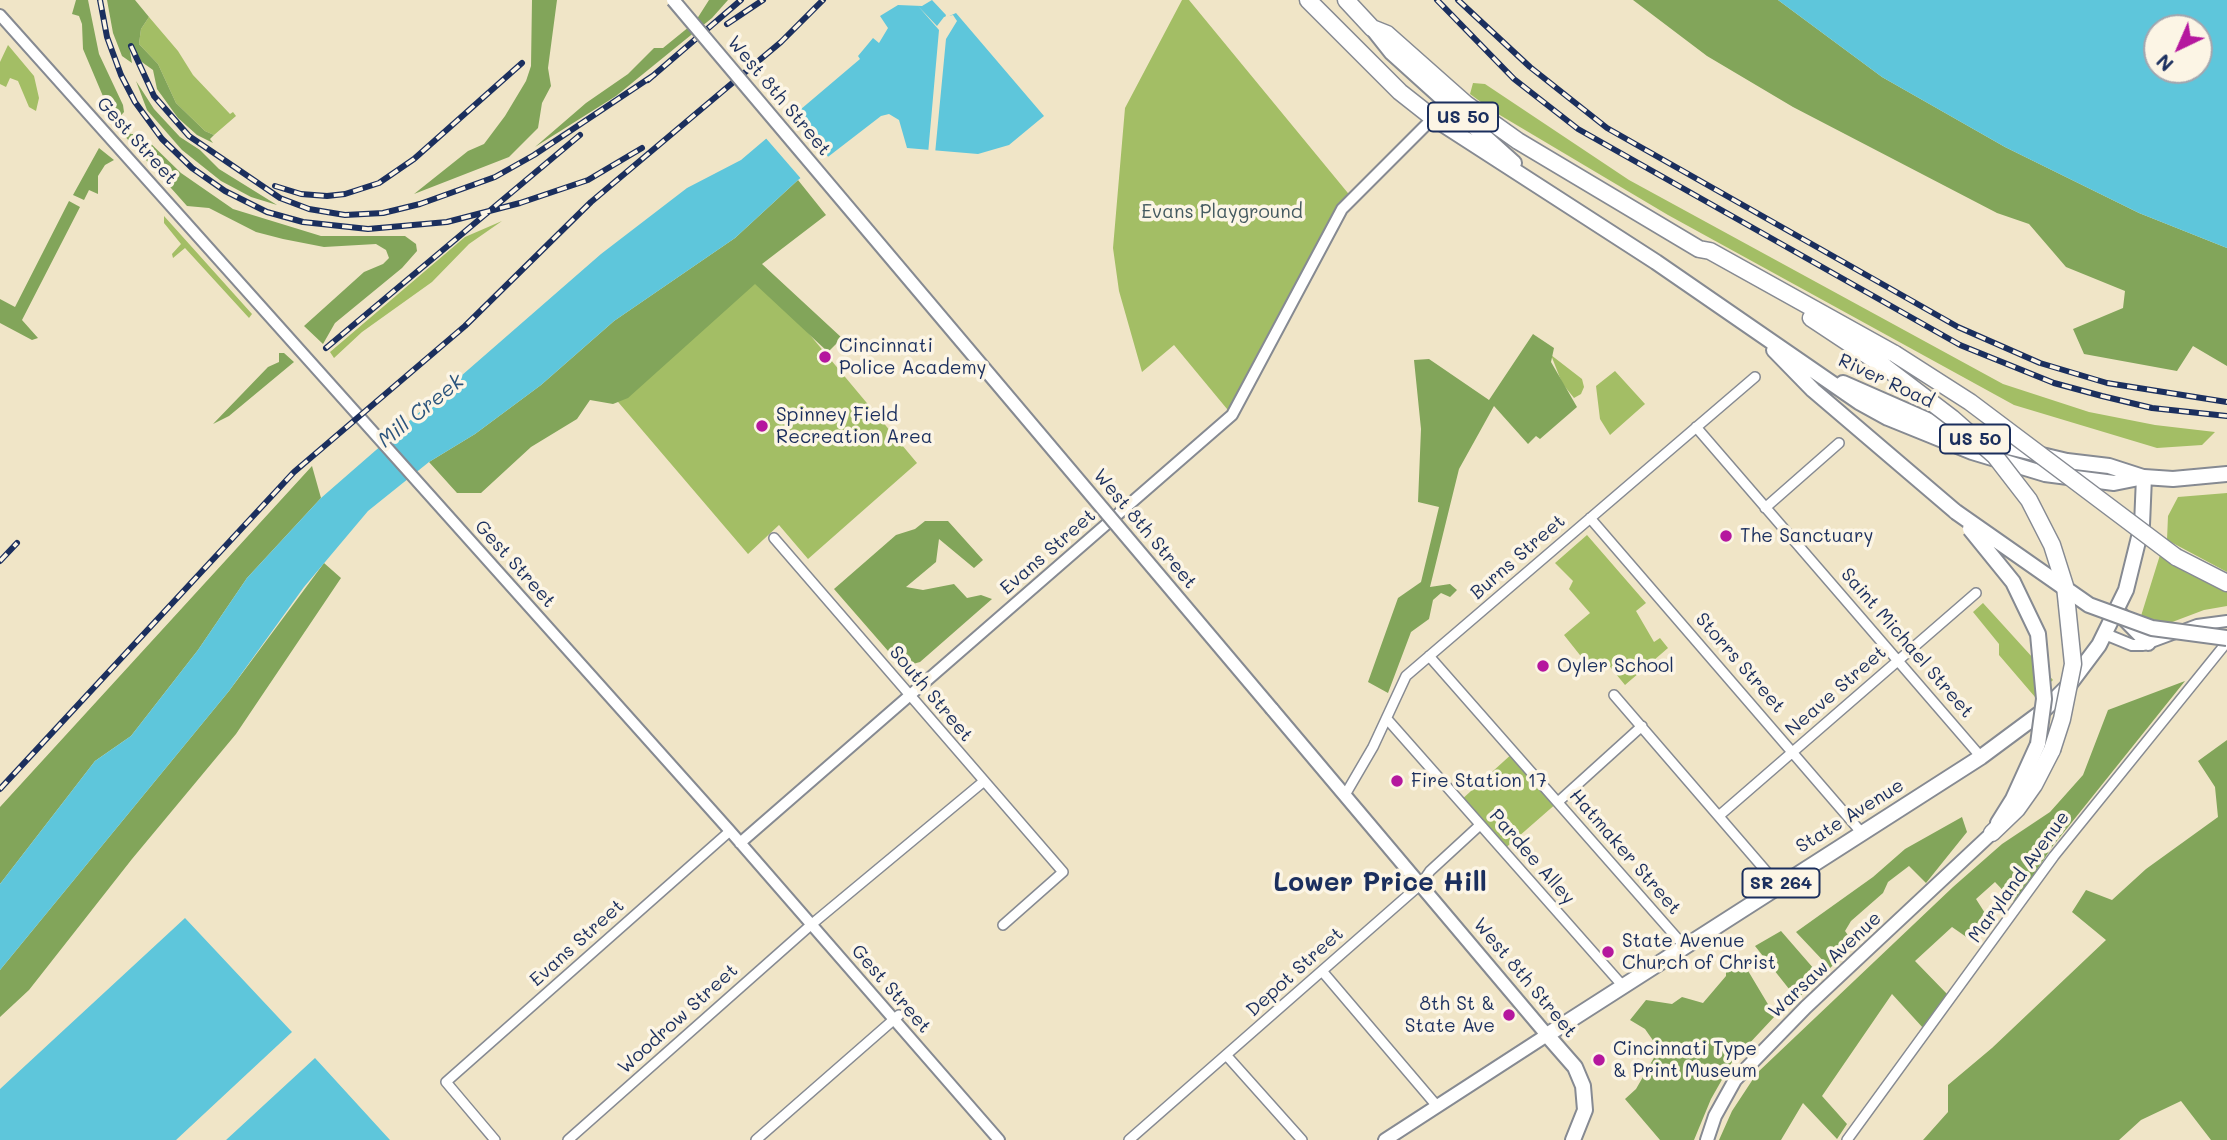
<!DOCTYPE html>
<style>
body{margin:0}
#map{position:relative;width:2227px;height:1140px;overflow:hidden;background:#f0e5c7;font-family:Mali,sans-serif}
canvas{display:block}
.north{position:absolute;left:2143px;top:14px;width:70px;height:70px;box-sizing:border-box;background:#fcf5e5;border:2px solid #a2a6af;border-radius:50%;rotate:224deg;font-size:19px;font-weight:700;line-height:28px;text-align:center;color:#1b2f5e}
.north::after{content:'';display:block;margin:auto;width:24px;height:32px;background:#b5179e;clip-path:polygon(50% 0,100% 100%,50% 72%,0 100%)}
</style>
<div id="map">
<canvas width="2227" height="1140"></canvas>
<div class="north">N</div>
</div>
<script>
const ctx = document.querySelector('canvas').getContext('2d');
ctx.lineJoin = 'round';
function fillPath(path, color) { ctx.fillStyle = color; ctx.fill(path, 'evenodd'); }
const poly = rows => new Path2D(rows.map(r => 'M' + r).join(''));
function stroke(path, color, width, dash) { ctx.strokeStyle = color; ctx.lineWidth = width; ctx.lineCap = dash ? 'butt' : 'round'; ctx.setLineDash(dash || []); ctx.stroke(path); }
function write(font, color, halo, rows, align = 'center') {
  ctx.font = font + ' Mali,sans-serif'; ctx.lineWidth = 7; ctx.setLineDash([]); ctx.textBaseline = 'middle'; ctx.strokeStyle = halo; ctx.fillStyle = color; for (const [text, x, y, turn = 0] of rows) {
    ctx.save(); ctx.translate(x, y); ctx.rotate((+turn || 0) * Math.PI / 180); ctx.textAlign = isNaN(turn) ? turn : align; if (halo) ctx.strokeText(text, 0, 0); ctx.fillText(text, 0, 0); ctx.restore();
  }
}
fillPath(poly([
 [1182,0,1189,0,1352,198,1232,415,1174,345,1142,372,1119,291,1113,248,1125,108],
 [149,17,178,51,193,75,230,114,233,112,236,116,214,135,205,131,176,103,158,64,139,44,141,29],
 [8,45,34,76,39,98,36,111,29,107,18,81,10,78,6,87,0,84,0,62],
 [1473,83,1485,84,1629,180,2003,384,2089,412,2155,425,2215,432,2202,445,2157,448,2014,405,1668,215,1493,111,1470,94],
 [164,216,252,314,249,318,185,248,173,258,172,254,181,244,164,223],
 [502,221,469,244,432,282,362,332,334,358,330,352,465,237],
 [754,268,917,463,808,559,779,525,748,554,607,389],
 [1551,355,1582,379,1584,387,1581,394,1574,398,1562,383],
 [1615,371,1645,404,1610,435,1600,419,1596,386],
 [2227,493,2227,572,2167,540,2168,516,2178,497],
 [1587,535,1646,603,1636,611,1654,642,1660,638,1668,648,1625,685,1607,663,1595,674,1564,635,1590,613,1569,589,1573,581,1555,563],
 [2160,555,2187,573,2227,589,2227,606,2204,610,2167,624,2141,616],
 [1983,603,2053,680,2035,697,1999,655,1999,644,1973,612],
 [1514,752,1558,802,1502,851,1460,801]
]), '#a3be65');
fillPath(poly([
 [76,0,88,0,99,54,123,105,124,112,117,120,109,118,98,106,105,101,83,49,82,24,79,16,72,14],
 [107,0,135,0,149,17,141,29,139,44,158,64,176,103,205,131,214,135,210,139,213,143,197,135,178,118,157,89,153,70,139,60,132,45,129,46,132,63,122,56,113,33],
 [532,0,557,0,548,68,551,86,542,103,538,128,509,157,414,194,468,151,484,144,505,116,526,81,531,66],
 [709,0,728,0,712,18,616,96,535,147,586,103,628,74,654,48,663,48,695,22],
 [1633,0,1778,0,1882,77,2005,147,2139,213,2227,248,2227,366,2193,346,2177,371,2084,354,2073,329,2123,308,2125,291,2066,267,2029,224,1997,213,1793,107,1707,56],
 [136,81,154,109,180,137,200,150,219,169,277,205,251,197,221,181,182,150,147,110],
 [122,133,142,135,181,173,233,209,321,236,405,236,416,244,417,251,402,268,335,323,323,344,304,326,364,272,383,264,389,258,386,250,376,244,324,247,283,239,256,232,209,208,187,206],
 [99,148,114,160,105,165,98,176,98,194,89,190,84,200,73,195],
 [798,180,826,215,762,264,842,338,828,352,755,284,628,398,613,404,590,400,577,419,531,447,481,493,457,493,429,462,475,434,541,385,614,321,735,238],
 [69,201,80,207,22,320,38,338,32,340,0,323,0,299,15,307],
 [1533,334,1554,348,1551,362,1577,407,1540,439,1536,436,1528,444,1494,406,1459,469,1430,587,1450,584,1457,590,1450,597,1441,593,1433,600,1429,619,1411,632,1388,693,1368,682,1398,598,1421,582,1439,507,1418,502,1421,429,1414,360,1429,359,1489,400],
 [279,353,284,353,294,362,229,416,213,424,268,367,279,362],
 [312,466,321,498,247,578,198,650,131,736,95,761,0,884,0,807],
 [925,521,948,521,983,560,974,568,939,539,936,562,906,587,923,590,954,584,967,598,981,595,992,599,920,662,902,667,834,589,896,535,915,529],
 [324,563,341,578,236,734,132,859,29,990,0,1017,0,970,229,691],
 [2185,681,2052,847,2015,903,1995,882,1976,899,1990,921,1975,943,1952,927,1915,961,1948,995,1924,1029,1892,994,1822,1096,1847,1124,1837,1139,1803,1103,1781,1140,1719,1140,1732,1111,1757,1073,1953,887,2002,844,2050,812,2083,775,2108,710],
 [2227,740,2227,1140,2211,1140,2181,1101,2141,1120,2119,1140,1923,1140,1948,1112,1948,1085,1992,1048,2106,940,2072,912,2086,890,2112,900,2146,869,2218,817,2215,787,2198,761],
 [1962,817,1967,832,1926,883,1909,866,1888,882,1883,893,1851,921,1845,931,1855,945,1830,968,1796,932,1873,877,1905,849],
 [1781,931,1821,977,1797,999,1755,946],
 [1738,954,1775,1016,1732,1062,1711,1099,1694,1140,1660,1140,1625,1099,1636,1089,1659,1049,1645,1029,1630,1020,1646,1000,1672,1004,1682,997,1703,1003,1726,976,1726,967]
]), '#82a55a');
fillPath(poly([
 [932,0,946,15,945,18,956,13,1044,116,1009,145,978,154,907,148,899,120,889,114,881,116,798,180,735,238,614,321,541,385,475,434,429,462,368,511,304,587,229,691,0,970,0,884,95,761,131,736,198,650,247,578,321,498,601,254,687,188,741,160,860,59,858,56,873,38,879,43,888,28,880,16,898,5,922,6],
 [1778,0,2227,0,2227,248,2139,213,2005,147,1882,77],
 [2157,28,2199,28,2199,70,2157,70],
 [185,918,292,1032,176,1140,0,1140,0,1089],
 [315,1058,390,1140,226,1140]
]), '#5ec6db');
fillPath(poly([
 [918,6,937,26,944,17,953,15,957,21,946,39,935,154,928,154,939,30],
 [791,113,830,159,803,181,764,136]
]), '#f0e5c7');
const minor = poly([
 [1696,427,1981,757],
 [1765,508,1839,443],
 [1590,518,1861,832],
 [774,538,1063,872,1003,925],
 [1429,656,1684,946],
 [1614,695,1778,885],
 [1387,719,1622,985],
 [1345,795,1373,747,1406,676,1755,377],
 [1558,802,1642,726],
 [1720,815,1976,593],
 [1322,971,1437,1106],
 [1227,1056,1302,1140],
 [495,1140,446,1082,730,831],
 [568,1140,812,924,983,782],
 [756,1140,899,1015],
 [1129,1140,1421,884,1430,871,1480,825],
 [1847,1140,2054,856,2227,642]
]);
const tertiary = poly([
 [0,15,730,831,999,1140],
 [2105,634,2132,645,2143,645,2197,625,2227,621],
 [740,843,1232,415,1342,209,1433,118]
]);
const secondary = poly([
 [1272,709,1547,1035,1385,1140],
 [1707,1140,1715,1116,1735,1080,1806,1007,1992,833]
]);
const primary = poly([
 [1372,28,1391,52,1514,163],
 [1433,118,1656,262,1859,402,1888,418,1972,452,2045,474,2114,483,2144,477,2173,479,2227,474],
 [1774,350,1813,390,1956,512],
 [1843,383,1966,437,2067,461,2109,466,2143,477],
 [2120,614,2148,643],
 [1998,823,2013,799,2038,744],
 [1573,1140,1585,1110,1583,1086,1575,1067,1547,1035,1981,757,2043,711,2069,685,2099,645,2126,590,2142,525,2144,477]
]);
const motorway = poly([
 [1308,0,1400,92,1433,118],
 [1346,0,1372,28,1387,34,1466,104,1518,141,1699,249,1710,251,1895,354],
 [1811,318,1885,367],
 [2176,557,2227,583],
 [1992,833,2017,809,2034,785,2052,750]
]);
stroke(minor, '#868a92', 12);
stroke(tertiary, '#868a92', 14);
stroke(secondary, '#868a92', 16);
stroke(primary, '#868a92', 18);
stroke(motorway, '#868a92', 19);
stroke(minor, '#fff', 9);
stroke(tertiary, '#fff', 10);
stroke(secondary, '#fff', 12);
stroke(primary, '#fff', 14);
stroke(motorway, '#fff', 16);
const rail = poly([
 [100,0,107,37,121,75,135,102,162,139,192,168,225,191,267,212,303,222,368,229,447,222,520,203,588,180,642,148],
 [1437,0,1514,79,1578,129,1960,345,2054,383,2102,396,2152,408,2227,416],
 [1458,0,1530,67,1607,128,1958,327,2040,363,2107,383,2227,402],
 [727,24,763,0],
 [131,46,154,96,189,136,280,198,309,209,345,215,383,213,420,204,495,177,534,155,654,75],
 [648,80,741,0],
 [275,186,301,194,327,196,345,194,379,183,414,159,522,63],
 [326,348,580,135],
 [0,561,17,543],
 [0,789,294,472,465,326,591,202,781,42,823,0]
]);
stroke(rail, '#1b2f5e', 6);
stroke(rail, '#fcf5e5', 3.5, [10]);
const secondaryBridge = poly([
 [673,0,1272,709]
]);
const primaryBridge = poly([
 [1956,512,2089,605,2152,628,2227,638],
 [1970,529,2013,582,2038,634,2044,699,2038,744]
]);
const motorwayBridge = poly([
 [1895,354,1970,402,2176,557],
 [1885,367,1952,418,1995,456,2029,500,2052,545,2065,586,2073,664,2062,719,2052,750]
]);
stroke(secondaryBridge, '#868a92', 16, []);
stroke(primaryBridge, '#868a92', 18, []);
stroke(motorwayBridge, '#868a92', 19, []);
stroke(secondaryBridge, '#fff', 12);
stroke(primaryBridge, '#fff', 14);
stroke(motorwayBridge, '#fff', 16);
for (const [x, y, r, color] of [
 [825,357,7,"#b5179e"],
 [762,426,7,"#b5179e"],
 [1726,536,7,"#b5179e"],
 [1543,666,7,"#b5179e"],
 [1397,781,7,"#b5179e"],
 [1608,952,7,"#b5179e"],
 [1509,1015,7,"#b5179e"],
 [1599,1060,7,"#b5179e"]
]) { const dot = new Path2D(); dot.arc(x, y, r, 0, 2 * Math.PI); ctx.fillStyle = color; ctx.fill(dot); stroke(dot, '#fcf5e5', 2.5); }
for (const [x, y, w] of [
 [1463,117,70],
 [1975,439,70],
 [1781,883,77]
]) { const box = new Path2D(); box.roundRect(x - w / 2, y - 14.5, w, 29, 5); ctx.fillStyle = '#fcf5e5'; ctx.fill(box); stroke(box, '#1b2f5e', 2); }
write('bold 18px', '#1b2f5e', null, [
 ["US 50",1463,117],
 ["US 50",1975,439],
 ["SR 264",1781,883]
]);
write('19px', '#1b2f5e', '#fcf5e5', [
 ["West 8th Street",779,96,50],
 ["Gest Street",137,141,48],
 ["River Road",1886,381,25],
 ["West 8th Street",1145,529,50],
 ["Evans Street",1048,552,-41],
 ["Burns Street",1518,557,-41],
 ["Gest Street",515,564,48],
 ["Saint Michael Street",1907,643,49],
 ["Storrs Street",1740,663,49],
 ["Neave Street",1836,691,-41],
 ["South Street",931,694,50],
 ["State Avenue",1850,816,-32],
 ["Hatmaker Street",1625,852,49],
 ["Pardee Alley",1532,857,49],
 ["Maryland Avenue",2019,877,-54],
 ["Evans Street",577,943,-42],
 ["Warsaw Avenue",1825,965,-43],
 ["Depot Street",1295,972,-42],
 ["West 8th Street",1525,978,50],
 ["Gest Street",891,989,49],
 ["Woodrow Street",678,1019,-42]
]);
write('19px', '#445a60', '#fcf5e5', [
 ["Evans Playground",1222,212]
]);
write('19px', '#1b2f5e', '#fcf5e5', [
 ["Cincinnati",839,346],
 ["Police Academy",839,368],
 ["Spinney Field",776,415],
 ["Recreation Area",776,437],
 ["The Sanctuary",1740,536],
 ["Oyler School",1557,666],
 ["Fire Station 17",1411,781],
 ["State Avenue",1622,941],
 ["Church of Christ",1622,963],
 ["8th St &",1495,1004,"right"],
 ["State Ave",1495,1026,"right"],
 ["Cincinnati Type",1613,1049],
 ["& Print Museum",1613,1071]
], 'left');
write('italic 21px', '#2c557d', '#fcf5e5', [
 ["Mill Creek",421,411,-39]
]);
write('bold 26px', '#1b2f5e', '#fcf5e5', [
 ["Lower Price Hill",1380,883]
]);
</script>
